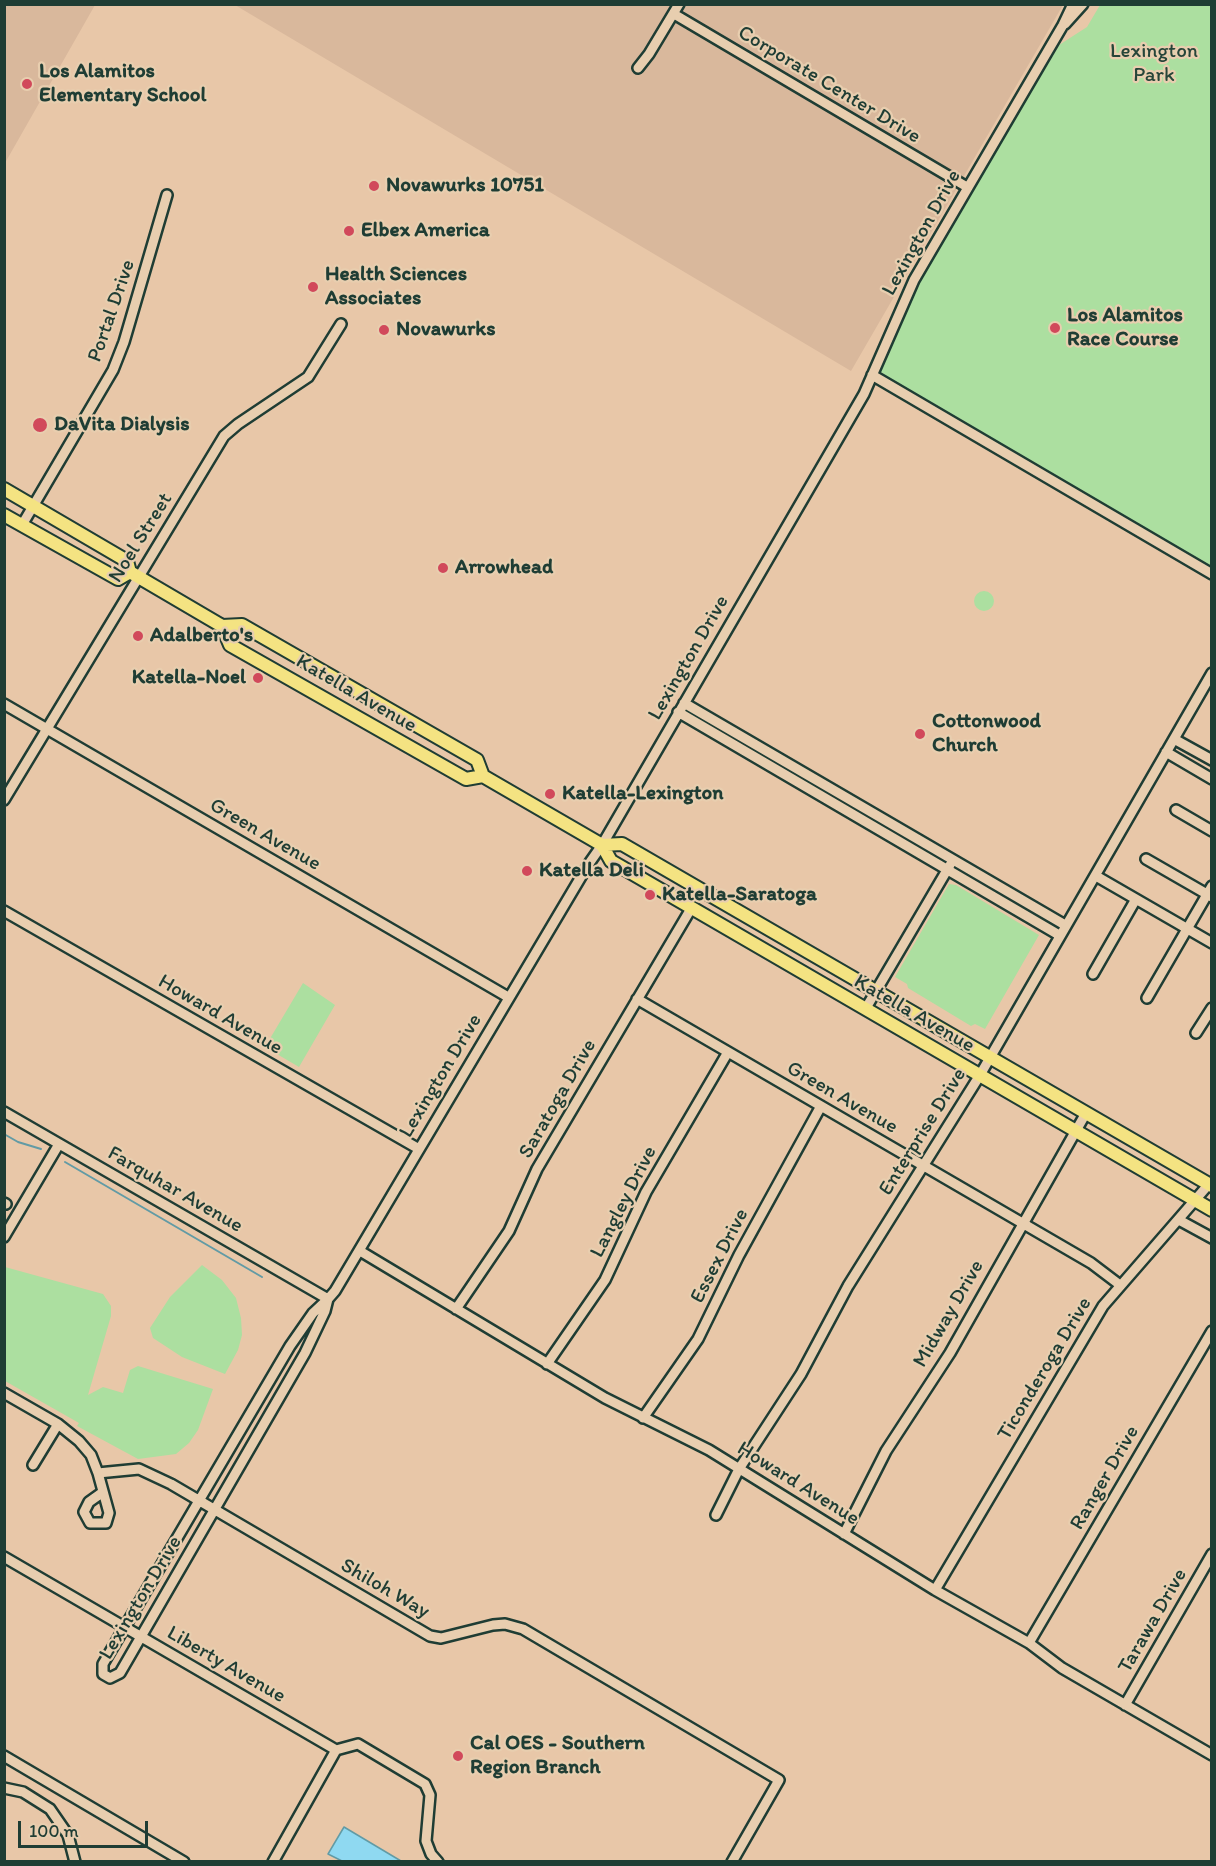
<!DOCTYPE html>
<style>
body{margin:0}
#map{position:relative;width:1216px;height:1866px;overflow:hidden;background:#e8c7a8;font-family:Itim,sans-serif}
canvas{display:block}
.frame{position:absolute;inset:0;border:6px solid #1f3d34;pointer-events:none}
.scale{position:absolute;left:18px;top:1821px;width:130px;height:27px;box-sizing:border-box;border:3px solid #1f3d34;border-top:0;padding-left:8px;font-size:18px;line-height:21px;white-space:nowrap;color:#1f3d34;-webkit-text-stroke:4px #e8ceaf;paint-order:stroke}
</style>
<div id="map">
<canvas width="1216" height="1866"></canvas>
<div class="frame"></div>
<div class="scale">100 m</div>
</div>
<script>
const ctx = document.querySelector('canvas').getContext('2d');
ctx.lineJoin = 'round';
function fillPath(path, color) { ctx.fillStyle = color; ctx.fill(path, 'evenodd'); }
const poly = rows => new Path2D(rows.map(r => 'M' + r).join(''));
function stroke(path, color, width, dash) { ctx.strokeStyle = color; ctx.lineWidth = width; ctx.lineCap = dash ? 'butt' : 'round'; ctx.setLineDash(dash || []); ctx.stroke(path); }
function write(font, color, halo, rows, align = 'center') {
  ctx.font = font + ' Itim,sans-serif'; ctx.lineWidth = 4.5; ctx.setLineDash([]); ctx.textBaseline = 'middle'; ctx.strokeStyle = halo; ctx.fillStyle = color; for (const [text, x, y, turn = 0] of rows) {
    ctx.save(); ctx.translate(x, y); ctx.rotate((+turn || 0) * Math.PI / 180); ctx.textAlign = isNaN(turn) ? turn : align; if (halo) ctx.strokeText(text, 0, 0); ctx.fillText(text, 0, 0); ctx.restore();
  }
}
fillPath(poly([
 [5,4,95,5,5,163,4,5],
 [235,5,1063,5,851,371]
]), '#d9b89c');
fillPath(poly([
 [1100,5,1211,5,1211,578,880,384,884,374,880,372,918,283,1059,45,1087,27],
 '974 601a10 10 0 1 1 20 0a10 10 0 1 1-20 0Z',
 [949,884,956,885,1039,935,985,1029,975,1024,971,1026,908,988,907,984,895,977],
 [303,983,335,1005,299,1067,265,1047],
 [202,1265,222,1280,236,1298,241,1318,242,1335,238,1350,225,1374,182,1357,153,1338,150,1328,170,1297],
 [5,1267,103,1294,111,1306,111,1316,88,1395,103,1387,123,1393,130,1370,138,1366,213,1389,198,1430,189,1443,176,1454,138,1459,77,1426,79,1423,5,1381]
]), '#acdfa0');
const water = poly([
 [344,1827,401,1861,342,1861,328,1854,344,1827]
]);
fillPath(water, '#8fd9f1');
stroke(water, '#629ba5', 1.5);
stroke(poly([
 [4,1134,18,1142,41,1149],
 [65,1162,262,1277]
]), '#629ba5', 2);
const minor = poly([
 [674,14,967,187],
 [1065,24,1083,4],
 [638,68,649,54,679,4],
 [872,375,1212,574],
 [22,525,113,370,124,342,167,195],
 [684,703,1065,925],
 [4,704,508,997],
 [678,712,1059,935],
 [1174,739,1212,760],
 [1166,752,1212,779],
 [4,800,224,436,238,424,308,377,341,324],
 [1176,810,1212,831],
 [1146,859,1212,897],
 [1096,876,1212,943],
 [4,911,419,1149],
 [1093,974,1136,899],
 [1147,998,1212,886],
 [637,999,1091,1263,1120,1285],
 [866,1008,950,865],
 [1196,1033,1212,1008],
 [4,1112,328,1299,335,1291,588,865,602,845,864,394,914,280,1063,25,1073,4],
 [4,1203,6,1204],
 [1179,1220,1212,1238],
 [4,1237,59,1144],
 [360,1251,605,1398,709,1450,935,1590,1029,1643,1062,1668,1212,1755],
 [328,1299,325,1311,305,1353,120,1673,110,1678,103,1674,103,1664,290,1346,313,1313,328,1299],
 [456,1309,509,1231,537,1169,692,907],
 [547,1364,605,1280,646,1192,728,1052],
 [4,1393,58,1424,79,1441,91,1455,98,1473,139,1469,171,1484,430,1636,441,1638,493,1625,505,1624,523,1629,779,1780,732,1862],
 [643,1418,698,1339,739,1255,821,1106],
 [33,1465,58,1424],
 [98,1473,109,1513,106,1523,90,1523,84,1512,89,1502,103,1492],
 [716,1515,739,1469,801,1374,848,1286,980,1075,1212,673],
 [844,1534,886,1451,950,1353,1086,1113],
 [4,1557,336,1750],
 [935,1590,1103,1306,1209,1184],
 [1029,1643,1212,1331],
 [1125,1705,1212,1554],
 [4,1756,184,1862],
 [4,1788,23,1792,50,1809,68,1835,75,1862],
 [273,1862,336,1750,358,1744,425,1784,430,1795,426,1841,431,1854,438,1862]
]);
const major = poly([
 [4,489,127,561,130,572,222,626,242,625,477,760,483,776,602,845,611,861,1212,1210],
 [4,515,118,579,130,572],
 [222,626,230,645,466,779,483,776],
 [602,845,622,844,1212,1186]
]);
stroke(minor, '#1f3d34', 14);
stroke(major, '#1f3d34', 16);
stroke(minor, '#e8ceaf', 9);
stroke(major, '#f4e382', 12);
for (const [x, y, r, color] of [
 [27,84,6,"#d1495b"],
 [374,186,6,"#d1495b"],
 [349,231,6,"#d1495b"],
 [313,287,6,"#d1495b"],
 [1055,328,6,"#d1495b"],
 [384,330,6,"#d1495b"],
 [40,425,8,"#d1495b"],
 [443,568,6,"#d1495b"],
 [138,636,6,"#d1495b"],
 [258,678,6,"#d1495b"],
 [920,734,6,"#d1495b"],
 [550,794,6,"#d1495b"],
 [527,871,6,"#d1495b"],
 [650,895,6,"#d1495b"],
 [458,1756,6,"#d1495b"]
]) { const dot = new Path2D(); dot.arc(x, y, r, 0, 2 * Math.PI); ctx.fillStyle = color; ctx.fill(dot); stroke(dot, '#e8ceaf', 2); }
write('21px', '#264539', '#e8ceaf', [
 ["Lexington",1154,52],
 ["Park",1154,76]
]);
write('bold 21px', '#1f3d34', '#e8ceaf', [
 ["Los Alamitos",39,72],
 ["Elementary School",39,96],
 ["Novawurks 10751",386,186],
 ["Elbex America",361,231],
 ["Health Sciences",325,275],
 ["Associates",325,299],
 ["Los Alamitos",1067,316],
 ["Race Course",1067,340],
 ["Novawurks",396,330],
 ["DaVita Dialysis",54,425],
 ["Arrowhead",455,568],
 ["Adalberto's",150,636],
 ["Katella-Noel",246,678,"right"],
 ["Cottonwood",932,722],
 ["Church",932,746],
 ["Katella-Lexington",562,794],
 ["Katella Deli",539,871],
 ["Katella-Saratoga",662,895],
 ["Cal OES - Southern",470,1744],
 ["Region Branch",470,1768]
], 'left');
write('21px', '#1f3d34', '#e8ceaf', [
 ["Corporate Center Drive",829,85,31],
 ["Lexington Drive",922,233,-61],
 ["Portal Drive",112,311,-71],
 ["Noel Street",141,538,-58],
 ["Lexington Drive",689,658,-60],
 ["Katella Avenue",356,694,30],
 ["Green Avenue",265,835,30],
 ["Katella Avenue",914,1014,30],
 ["Howard Avenue",220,1015,30],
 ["Lexington Drive",441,1076,-59],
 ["Green Avenue",842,1098,30],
 ["Saratoga Drive",558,1099,-60],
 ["Enterprise Drive",923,1132,-58],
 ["Farquhar Avenue",175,1190,30],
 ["Langley Drive",624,1202,-63],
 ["Essex Drive",720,1256,-63],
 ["Midway Drive",949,1314,-60],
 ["Ticonderoga Drive",1045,1369,-59],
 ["Ranger Drive",1105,1478,-60],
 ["Howard Avenue",798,1484,32],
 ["Shiloh Way",385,1589,30],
 ["Lexington Drive",141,1598,-59],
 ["Tarawa Drive",1153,1621,-60],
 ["Liberty Avenue",226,1665,30]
]);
</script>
